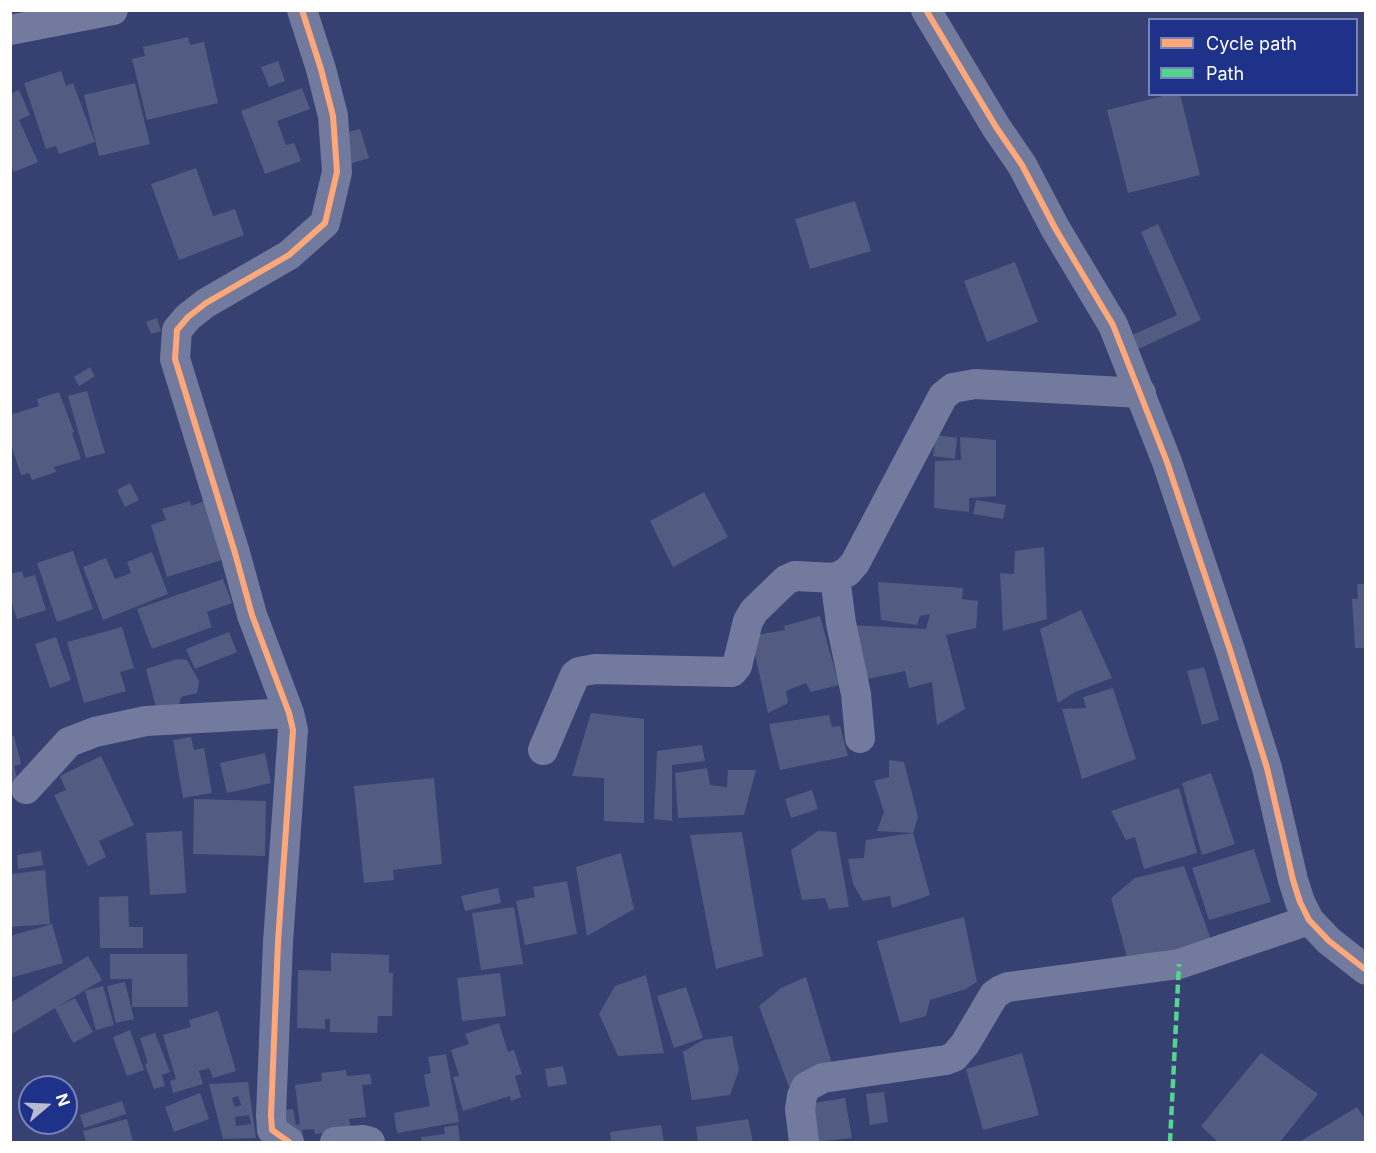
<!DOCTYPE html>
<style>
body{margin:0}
#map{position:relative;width:1376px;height:1153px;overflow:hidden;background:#364172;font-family:Inter,sans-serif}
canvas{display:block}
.frame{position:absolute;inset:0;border:12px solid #fff;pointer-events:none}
.legend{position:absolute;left:1148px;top:18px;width:210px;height:78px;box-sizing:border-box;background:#1e328a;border:2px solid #7884b9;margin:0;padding:8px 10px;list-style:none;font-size:18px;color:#fff}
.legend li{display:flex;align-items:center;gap:12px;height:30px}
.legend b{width:30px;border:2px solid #7884b9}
.north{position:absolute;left:18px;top:1075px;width:60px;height:60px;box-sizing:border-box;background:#1e328a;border:2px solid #7884b9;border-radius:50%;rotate:71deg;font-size:16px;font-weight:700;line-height:24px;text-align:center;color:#fff}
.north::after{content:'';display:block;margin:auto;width:21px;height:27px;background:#b9bcce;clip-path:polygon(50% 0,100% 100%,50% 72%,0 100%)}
</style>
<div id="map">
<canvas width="1376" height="1153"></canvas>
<div class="frame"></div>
<ul class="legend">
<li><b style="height:8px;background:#fea87a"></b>Cycle path</li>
<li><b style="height:8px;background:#53d58f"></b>Path</li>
</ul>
<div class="north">N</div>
</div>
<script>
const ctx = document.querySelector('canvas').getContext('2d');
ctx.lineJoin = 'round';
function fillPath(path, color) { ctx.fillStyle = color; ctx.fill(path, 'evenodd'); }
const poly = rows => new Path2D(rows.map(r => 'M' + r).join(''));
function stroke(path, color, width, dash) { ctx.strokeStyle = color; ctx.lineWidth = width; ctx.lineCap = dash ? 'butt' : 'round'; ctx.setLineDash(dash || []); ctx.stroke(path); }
fillPath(poly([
 [188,37,190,45,204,42,218,103,147,120,132,59,145,56,143,47],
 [278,61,285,81,269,87,261,67],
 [61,71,66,86,73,83,95,142,59,154,56,146,46,149,24,83],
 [135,83,150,144,99,156,84,95],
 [302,88,310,109,277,121,286,145,294,143,301,161,265,174,241,111],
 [19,90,30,115,19,120,38,162,14,172,10,164,10,94],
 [1171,94,1180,94,1200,175,1128,193,1107,110],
 [360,129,369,158,350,164,341,134],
 [196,168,213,216,235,209,244,235,179,260,151,184],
 [855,201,871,251,810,269,795,219],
 [1158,224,1201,320,1136,350,1130,336,1177,315,1141,232],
 [1015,262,1038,322,987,342,964,281],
 [157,318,161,331,151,334,146,322],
 [90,367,95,376,79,386,74,377],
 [87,391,105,453,86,458,68,396],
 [59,392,74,432,72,433,81,459,54,467,56,472,32,480,29,473,21,475,10,442,10,415,39,406,37,399],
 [936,435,957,438,955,459,933,456],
 [960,437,996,440,996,496,969,498,969,512,934,508,935,461,961,460],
 [130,483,139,500,125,507,117,490],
 [704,492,728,537,673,567,650,521],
 [207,500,225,559,167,577,151,525,166,520,162,509,190,501,191,506],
 [976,500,1006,505,1003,519,973,514],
 [1044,547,1047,619,1003,631,1000,573,1014,574,1015,551],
 [73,551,93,609,57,622,37,563],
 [152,552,168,594,103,620,83,567,106,558,115,579,131,573,127,562],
 [22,571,24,578,35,575,46,610,17,619,10,598,10,574],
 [223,579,232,603,207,612,212,627,152,649,137,609],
 [878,582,963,588,962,599,978,601,976,628,946,635,965,709,937,725,932,682,909,688,905,671,859,681,851,625,926,629,930,614,920,616,917,625,881,620],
 [1357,584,1366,584,1366,648,1355,648,1352,599,1358,599],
 [1081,610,1112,678,1075,692,1058,703,1040,629],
 [820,616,839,685,811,692,806,683,786,691,788,703,768,713,751,636,785,630,784,626],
 [122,627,134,668,120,672,126,691,84,703,67,642],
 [229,632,237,652,195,669,186,649],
 [56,637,71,680,50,688,35,644],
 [177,659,187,660,199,681,197,693,181,697,179,706,157,711,146,669],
 [1204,667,1219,720,1202,725,1187,671],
 [1113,688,1136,759,1082,779,1062,709,1086,708,1083,697],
 [591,713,644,719,644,823,604,821,604,778,572,776],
 [829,715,832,727,840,726,848,756,780,770,769,724],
 [10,736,14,736,21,764,14,766,19,785,10,787],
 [191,737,194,750,204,748,212,793,183,798,173,740],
 [702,745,705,761,672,765,672,821,654,819,657,751],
 [265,753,271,783,227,793,220,763],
 [101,756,134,825,99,841,106,857,88,866,54,795,66,790,60,776],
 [889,760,904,762,918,817,913,833,877,831,884,812,874,781,889,777],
 [707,768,710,785,727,787,728,770,756,770,744,815,678,818,675,773],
 [1211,773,1235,844,1202,855,1182,783],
 [434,778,442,864,393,870,394,880,364,883,354,786],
 [1179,788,1197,853,1144,869,1135,837,1126,840,1111,811],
 [812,790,818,809,791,818,785,799],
 [194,799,266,801,265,856,193,854],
 [182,831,186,893,150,895,146,833],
 [818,831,836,832,849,907,829,909,825,898,802,900,791,850],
 [742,832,763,956,716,969,690,835],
 [913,833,930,895,892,908,890,896,863,901,853,884,848,859,864,858,866,840],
 [1254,849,1271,902,1209,920,1192,868],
 [41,851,43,865,18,869,17,855],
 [621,853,634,909,587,936,576,867],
 [1184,866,1213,945,1128,961,1111,898,1135,878],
 [45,870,50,924,10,927,10,874],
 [567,881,577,934,525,945,516,901,535,897,533,887],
 [498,888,501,903,465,911,461,896],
 [128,896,129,927,143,927,143,948,100,948,99,897],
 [514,907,523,964,481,970,472,913],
 [964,917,977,982,966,989,930,1000,926,1016,900,1023,877,941],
 [52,924,63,963,10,978,10,936],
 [331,953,389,955,389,973,393,973,392,1016,378,1016,377,1033,330,1032,330,1019,325,1019,325,1029,297,1028,298,970,331,971],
 [110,954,187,954,188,1007,132,1007,132,979,110,979],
 [88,956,102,980,57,1007,75,998,93,1032,73,1043,55,1008,10,1035,10,1003],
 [500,973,506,1016,462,1021,457,978],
 [646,975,664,1053,618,1056,599,1014,615,986],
 [806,977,832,1064,789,1087,759,1006,781,988],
 [125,982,134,1019,116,1023,107,986],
 [103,986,114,1025,96,1030,85,991],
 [686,987,703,1038,674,1048,657,996],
 [218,1011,236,1071,213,1078,209,1068,199,1071,203,1084,173,1093,170,1081,176,1079,163,1035,191,1027,189,1020],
 [499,1023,508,1052,514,1050,522,1074,515,1076,521,1097,511,1101,510,1096,463,1111,453,1077,459,1076,451,1050,469,1044,465,1034],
 [130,1030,144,1070,127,1076,113,1037],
 [155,1033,170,1072,162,1075,165,1086,154,1089,145,1064,148,1063,140,1038],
 [732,1036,739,1070,730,1095,692,1100,683,1052,703,1040],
 [1022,1053,1039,1115,983,1130,966,1069],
 [1261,1053,1318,1094,1280,1142,1218,1142,1201,1126],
 [446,1054,459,1122,397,1133,394,1113,430,1106,424,1075,431,1073,428,1057],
 [563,1066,567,1084,548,1087,545,1069],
 [346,1070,347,1076,370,1074,372,1084,362,1085,366,1117,349,1119,351,1129,315,1134,314,1129,302,1130,303,1137,287,1139,284,1110,293,1109,296,1125,300,1124,295,1085,322,1081,321,1073],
 [248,1082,256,1138,223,1139,209,1084],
 [238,1096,241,1105,235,1107,232,1098],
 [249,1115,251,1124,236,1126,235,1117],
 [884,1092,888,1122,870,1125,866,1094],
 [200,1093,209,1119,174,1132,165,1107],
 [845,1098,852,1138,814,1142,808,1104],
 [122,1101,126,1114,84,1128,80,1115],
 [1357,1107,1366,1121,1366,1142,1299,1142],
 [127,1119,133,1142,86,1142,83,1131],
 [748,1119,753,1142,698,1142,696,1127],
 [458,1125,460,1142,422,1142,421,1137,445,1134,444,1127],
 [661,1125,664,1142,611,1142,610,1132]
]), '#525b82');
stroke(poly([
 [926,10,996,127,1022,165,1055,228,1113,325,1167,462,1230,650,1267,768,1293,880,1300,902,1309,920,1329,941,1366,970],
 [10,30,113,10],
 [835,578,841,623,856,694,860,738],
 [543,750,575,675,579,672,595,669,732,672,737,666,748,621,754,611,786,580,795,576,835,578,847,572,855,563,943,396,953,388,975,384,1141,393],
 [26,789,69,742,95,732,146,721,289,713],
 [289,1142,272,1130,271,1115,278,942,293,730,289,713,252,615,235,553,175,359,177,330,188,317,206,303,289,255,325,223,337,172,333,116,321,69,302,10],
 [335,1142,363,1140,370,1142],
 [804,1142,800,1109,802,1096,806,1087,823,1078,946,1060,954,1057,965,1044,994,995,1001,990,1008,987,1179,964,1309,920]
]), '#727b9e', 30);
stroke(poly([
 [1170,1142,1179,964]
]), '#53d58f', 4.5, [9, 4.5]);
stroke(poly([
 [926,10,996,127,1022,165,1055,228,1113,325,1167,462,1230,650,1267,768,1293,880,1300,902,1309,920,1329,941,1366,970],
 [289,1142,272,1130,271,1115,278,942,293,730,289,713,252,615,235,553,175,359,177,330,188,317,206,303,289,255,325,223,337,172,333,116,321,69,302,10]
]), '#fea87a', 6);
</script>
